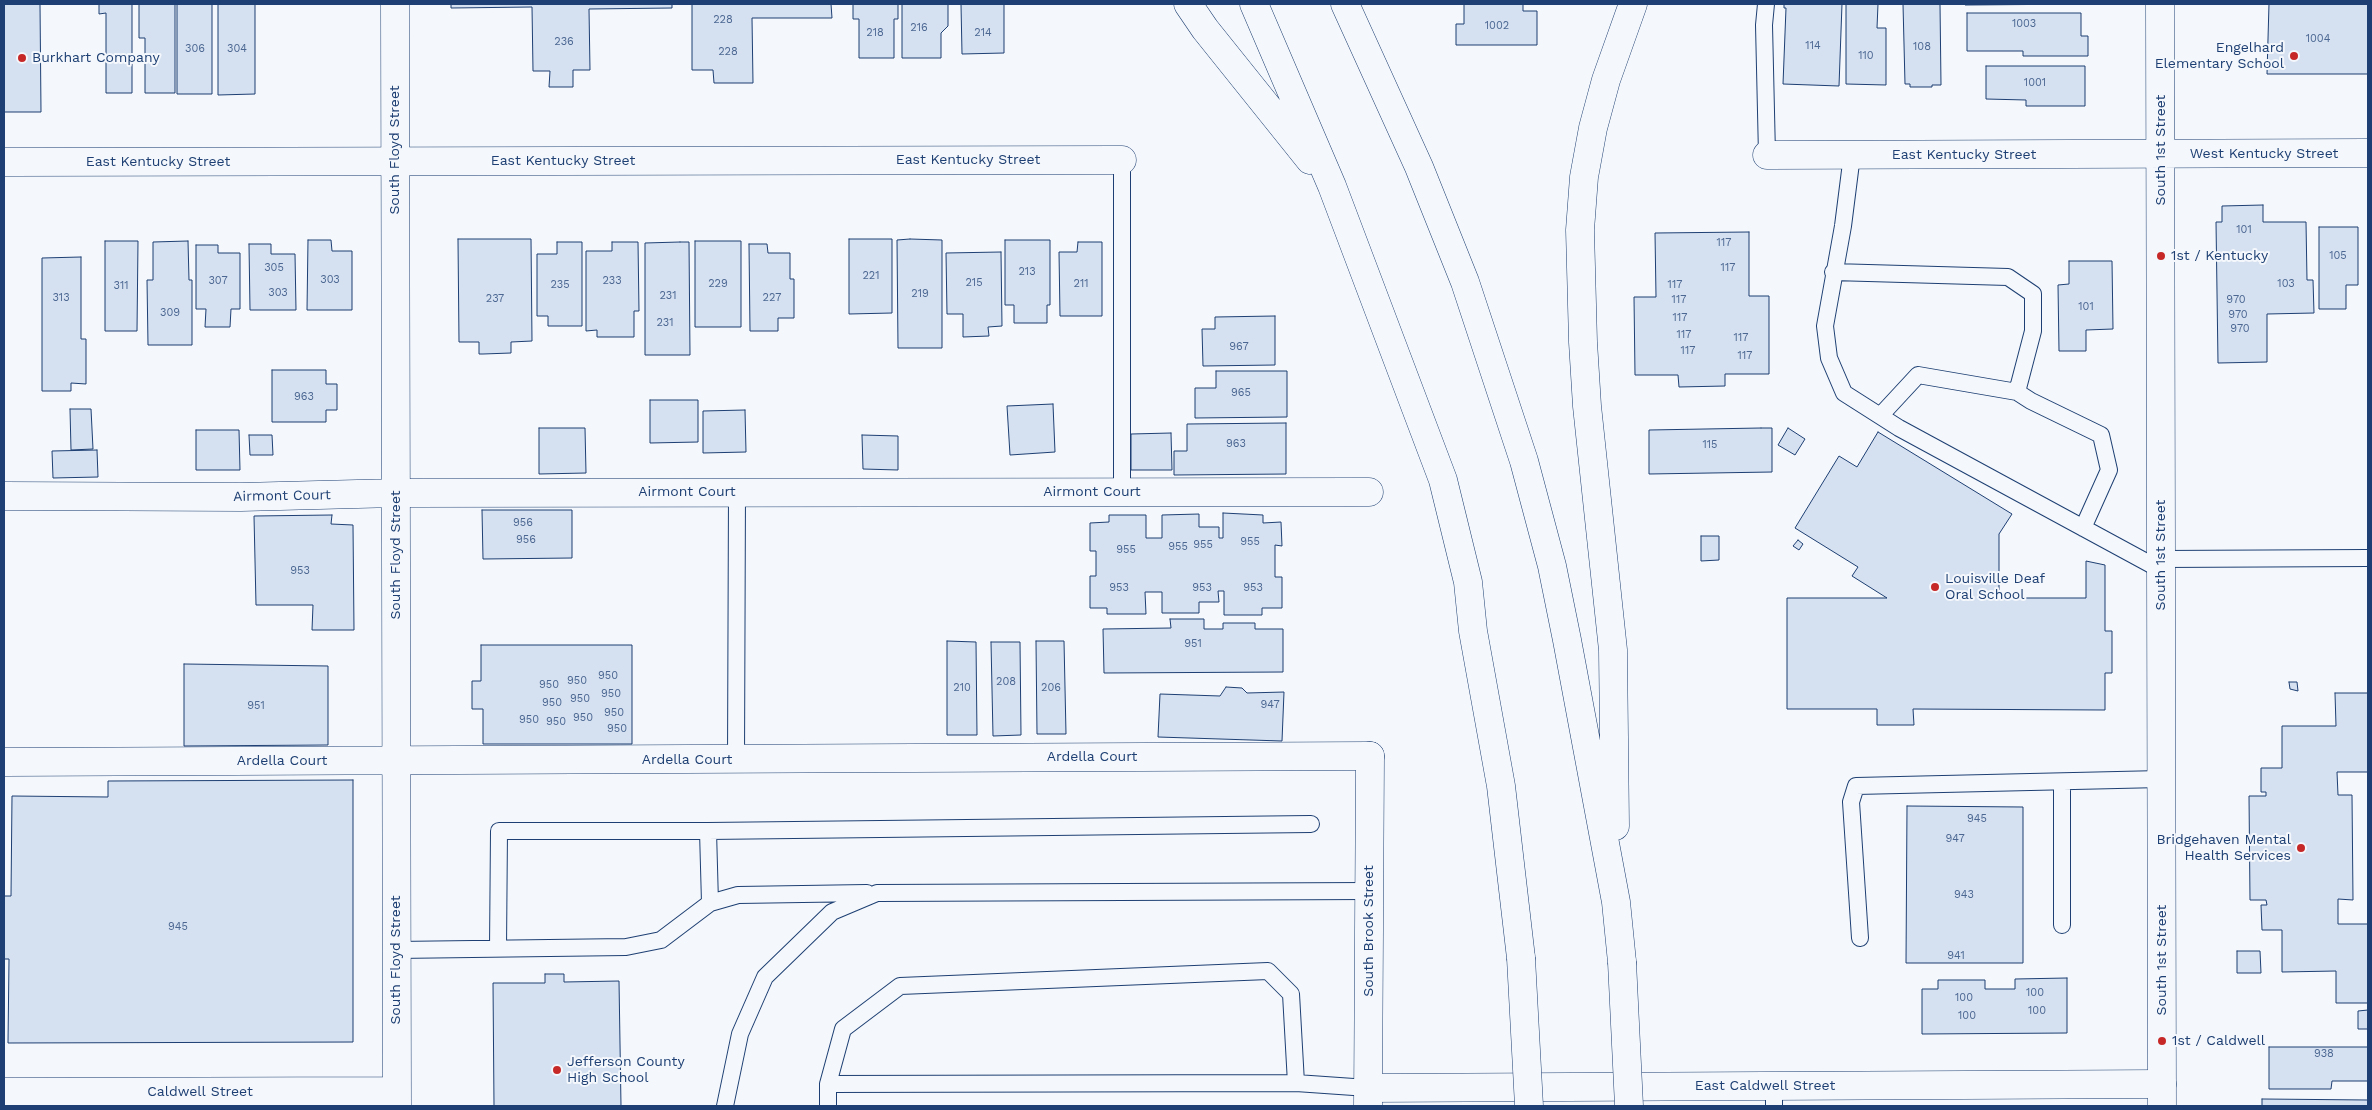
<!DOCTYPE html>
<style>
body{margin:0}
#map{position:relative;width:2372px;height:1110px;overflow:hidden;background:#f4f7fb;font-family:"Work Sans",sans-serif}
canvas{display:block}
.frame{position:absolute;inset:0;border:5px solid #1d3f73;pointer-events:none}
</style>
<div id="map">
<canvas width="2372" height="1110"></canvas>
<div class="frame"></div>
</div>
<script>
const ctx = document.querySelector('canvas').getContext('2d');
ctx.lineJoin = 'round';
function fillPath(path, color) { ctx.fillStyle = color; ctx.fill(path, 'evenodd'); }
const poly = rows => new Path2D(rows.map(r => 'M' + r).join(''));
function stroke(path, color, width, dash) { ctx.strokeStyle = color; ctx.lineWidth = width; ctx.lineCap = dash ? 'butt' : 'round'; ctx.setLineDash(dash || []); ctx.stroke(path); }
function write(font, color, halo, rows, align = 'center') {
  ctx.font = font + ' "Work Sans",sans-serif'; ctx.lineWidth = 4; ctx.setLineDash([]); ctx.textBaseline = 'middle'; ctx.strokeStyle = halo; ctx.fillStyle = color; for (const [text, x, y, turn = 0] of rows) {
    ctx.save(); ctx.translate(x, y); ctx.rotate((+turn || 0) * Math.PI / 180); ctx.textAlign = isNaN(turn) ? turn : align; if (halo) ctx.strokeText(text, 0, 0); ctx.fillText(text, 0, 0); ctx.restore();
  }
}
const building = poly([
 [4,4,40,4,41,112,4,112,4,4],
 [99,4,132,4,132,93,106,93,106,13,99,14,99,4],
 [139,4,175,4,175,93,145,93,145,38,139,38,139,4],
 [177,4,212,4,212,94,177,94,177,4],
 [218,4,255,4,255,94,218,95,218,4],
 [451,4,672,4,672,8,589,9,590,70,573,70,573,87,549,87,550,71,533,71,532,7,451,8,451,4],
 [692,4,831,4,832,18,752,18,753,83,714,83,713,70,692,70,692,4],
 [853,4,898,4,898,19,894,19,894,58,859,58,859,19,853,19,853,4],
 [902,4,948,4,948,26,941,33,941,58,902,58,902,4],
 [961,4,1004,4,1004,53,962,54,961,4],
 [1464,4,1523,4,1523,11,1537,11,1537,45,1456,45,1456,24,1464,24,1464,4],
 [1784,4,1842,4,1839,86,1783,84,1786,8,1784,8,1784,4],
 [1846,4,1878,4,1877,28,1886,28,1886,85,1846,84,1846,4],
 [1903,4,1940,4,1941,85,1932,85,1932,87,1910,87,1910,84,1905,84,1903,4],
 [1965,4,2090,4,1965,5,1965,4],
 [2269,4,2368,4,2368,74,2267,74,2269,4],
 [1967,13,2081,13,2081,36,2088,36,2088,56,2023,56,2023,51,1967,51,1967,13],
 [1986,66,2085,66,2085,106,2026,106,2026,100,1986,99,1986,66],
 [2263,205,2263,222,2306,222,2307,280,2313,280,2314,313,2267,314,2267,362,2218,363,2216,222,2222,222,2222,206,2263,205],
 [2319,227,2358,227,2358,285,2346,285,2346,309,2319,309,2319,227],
 [1749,232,1749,296,1769,296,1769,374,1725,374,1725,386,1679,387,1678,375,1635,375,1634,297,1656,297,1655,233,1749,232],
 [458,239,531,239,532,341,511,342,511,353,483,354,479,354,479,342,459,342,458,239],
 [849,239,892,239,892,313,849,314,849,239],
 [910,239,942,240,942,348,898,348,897,240,910,239],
 [308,240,331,240,332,251,352,251,352,310,307,310,308,240],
 [1005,240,1050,240,1050,305,1047,305,1047,323,1014,323,1014,305,1005,305,1005,240],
 [105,241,138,241,137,331,105,331,105,241],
 [188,241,189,280,192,280,192,345,148,345,147,280,153,280,153,242,188,241],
 [695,241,741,241,741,327,695,327,695,241],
 [557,242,582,242,582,326,548,326,548,316,537,316,537,254,557,254,557,242],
 [612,242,638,242,639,311,634,311,634,337,597,337,597,330,586,331,586,251,612,251,612,242],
 [680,242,689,242,690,355,645,355,645,243,680,242],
 [1078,242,1102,242,1102,316,1060,316,1059,252,1077,252,1078,242],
 [249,244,271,244,271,254,295,254,296,310,250,310,249,244],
 [749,244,767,244,768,253,790,253,790,279,794,279,794,318,778,318,778,331,750,331,749,244],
 [196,245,218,245,218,253,240,253,240,309,231,309,230,327,205,327,206,309,196,309,196,245],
 [1001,252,1002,326,988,327,989,336,963,337,963,314,947,314,946,253,1001,252],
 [81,257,81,339,86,339,86,384,71,383,71,391,42,391,42,258,81,257],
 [2069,261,2112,261,2113,329,2086,330,2086,351,2059,351,2058,285,2069,284,2069,261],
 [1275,316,1275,365,1203,366,1202,329,1215,329,1215,317,1275,316],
 [272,370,326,370,326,384,337,384,337,410,326,410,326,422,272,422,272,370],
 [1216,371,1287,371,1287,417,1195,418,1195,388,1216,388,1216,371],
 [650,400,698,400,698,442,650,443,650,400],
 [1053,404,1055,452,1010,455,1007,406,1053,404],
 [70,409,91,409,93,449,71,450,70,409],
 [745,410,746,452,703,453,703,411,745,410],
 [1286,423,1286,474,1174,475,1174,451,1187,451,1187,424,1286,423],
 [539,428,585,428,586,473,539,474,539,428],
 [1761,428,1772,428,1772,472,1649,474,1649,430,1761,428],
 [1788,428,1805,439,1795,455,1778,445,1788,428],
 [196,430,239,430,240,470,196,470,196,430],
 [1878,432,2012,514,1999,534,1999,598,2086,598,2086,561,2105,565,2105,631,2112,631,2112,673,2105,673,2105,710,1913,709,1914,725,1877,725,1877,709,1787,709,1787,598,1887,598,1852,576,1858,567,1795,528,1839,456,1857,467,1878,432],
 [1171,433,1172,470,1131,470,1131,434,1171,433],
 [249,435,272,435,273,455,250,455,249,435],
 [862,435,898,436,898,470,863,469,862,435],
 [97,450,98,477,53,478,52,451,97,450],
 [482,510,572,510,572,558,483,559,482,510],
 [1223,513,1263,515,1263,523,1281,522,1282,546,1275,545,1275,577,1282,577,1282,608,1262,608,1262,615,1224,615,1224,591,1218,591,1219,602,1199,602,1199,613,1162,613,1162,592,1145,592,1146,614,1107,614,1107,608,1090,608,1090,576,1096,576,1096,551,1090,551,1090,523,1109,522,1109,515,1146,515,1146,538,1162,538,1162,515,1199,514,1199,527,1219,527,1219,538,1223,538,1223,513],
 [332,515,331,524,353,525,354,630,312,630,313,605,256,605,254,516,332,515],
 [1701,536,1719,536,1719,560,1701,561,1701,536],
 [1798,540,1803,544,1799,550,1793,546,1798,540],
 [1170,619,1204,619,1204,629,1223,629,1223,623,1255,623,1255,629,1283,629,1283,672,1104,673,1103,629,1171,628,1170,619],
 [947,641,976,642,977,735,947,735,947,641],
 [1036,641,1064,641,1066,734,1037,734,1036,641],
 [991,642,1020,642,1021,735,993,736,991,642],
 [481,645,632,645,632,744,483,744,483,709,472,709,472,681,481,681,481,645],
 [184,664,328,666,328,745,184,746,184,664],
 [2289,682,2297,682,2298,691,2290,689,2289,682],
 [1226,687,1242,688,1247,693,1284,692,1282,741,1158,737,1160,694,1220,696,1226,687],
 [2335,693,2368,693,2368,772,2337,772,2338,795,2352,795,2353,900,2338,899,2338,924,2368,924,2368,1003,2336,1003,2336,971,2282,972,2282,930,2262,930,2261,905,2267,905,2266,900,2250,900,2249,796,2266,796,2266,792,2261,792,2261,768,2282,768,2282,726,2336,726,2335,693],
 [353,780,353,1042,8,1043,9,959,4,959,4,896,11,896,12,796,108,797,108,781,353,780],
 [1907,806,2023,807,2023,963,1906,963,1907,806],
 [2237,951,2260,951,2261,973,2237,973,2237,951],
 [545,974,564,974,564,982,619,981,621,1106,494,1106,493,983,545,983,545,974],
 [2067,978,2067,1033,1922,1034,1922,989,1938,989,1938,980,1985,980,1985,989,2015,989,2015,979,2067,978],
 [2368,1010,2368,1029,2358,1029,2358,1011,2368,1010],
 [2269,1047,2368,1047,2368,1081,2332,1081,2331,1089,2269,1089,2269,1047],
 [2262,1099,2368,1100,2368,1106,2262,1106,2262,1099]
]);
fillPath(building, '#d5e0f0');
stroke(building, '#1d3f73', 1);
const service = poly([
 [1766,4,1764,25,1767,155],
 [1852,155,1843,226,1825,326,1829,358,1844,393,1899,428,2161,570],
 [1833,272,2008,277,2033,294,2033,331,2017,392,2031,401,2101,435,2109,470,2083,528],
 [1880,416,1918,375,2017,392],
 [1122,492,1122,160],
 [2161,559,2368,558],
 [736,759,737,492],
 [708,831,710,903],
 [2062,925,2062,782],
 [1860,938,1851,802,1856,786,2161,779],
 [498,948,499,831,708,831,1311,824],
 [396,950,626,947,661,940,710,903,738,895,867,893],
 [1296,1083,1291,994,1268,971,900,986,843,1029,828,1084,1296,1083,1368,1088],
 [828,1084,828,1106],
 [1774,1086,1774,1106],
 [725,1106,740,1034,765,977,832,912,877,893,1369,891]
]);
const minor = poly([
 [395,4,397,1106],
 [4,496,241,497,396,493,1369,492],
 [4,762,1370,756],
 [1368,1088,2162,1084],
 [4,1092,397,1091]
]);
const tertiary = poly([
 [2160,4,2162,1106],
 [1767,155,2368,153],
 [4,162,1122,160],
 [1368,1106,1370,756]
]);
const motorway = poly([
 [1188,4,1205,29,1310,160],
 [1254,4,1332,186,1443,480,1468,582,1473,631,1501,786,1521,958],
 [1345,4,1419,167,1465,282,1524,461,1552,566,1567,640,1616,902,1622,962],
 [1615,826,1613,650,1587,406,1583,342,1580,230,1584,177,1593,128,1606,80,1633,4]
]);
stroke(service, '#1d3f73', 18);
stroke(minor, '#1d3f73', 29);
stroke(tertiary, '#1d3f73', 29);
stroke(motorway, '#1d3f73', 29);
stroke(service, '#f4f7fb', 16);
stroke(minor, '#f4f7fb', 28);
stroke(tertiary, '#f4f7fb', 28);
stroke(motorway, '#f4f7fb', 28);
const motorwayBridge = poly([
 [1521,958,1529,1106],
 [1622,962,1629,1106]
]);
stroke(motorwayBridge, '#1d3f73', 29, []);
stroke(motorwayBridge, '#f4f7fb', 28);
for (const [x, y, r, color] of [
 [2294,56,5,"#c62828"],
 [22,58,5,"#c62828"],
 [2161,256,5,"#c62828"],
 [1935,587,5,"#c62828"],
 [2301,848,5,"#c62828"],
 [2162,1041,5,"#c62828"],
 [557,1070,5,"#c62828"]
]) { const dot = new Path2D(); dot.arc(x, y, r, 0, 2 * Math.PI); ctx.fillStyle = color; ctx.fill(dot); stroke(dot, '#f4f7fb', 2); }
write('11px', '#4b6792', null, [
 ["228",723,20],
 ["1003",2024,24],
 ["1002",1497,26],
 ["216",919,28],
 ["218",875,33],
 ["214",983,33],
 ["1004",2318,39],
 ["236",564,42],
 ["114",1813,46],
 ["108",1922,47],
 ["306",195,49],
 ["304",237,49],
 ["228",728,52],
 ["110",1866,56],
 ["1001",2035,83],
 ["101",2244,230],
 ["117",1724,243],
 ["105",2338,256],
 ["305",274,268],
 ["117",1728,268],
 ["213",1027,272],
 ["221",871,276],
 ["303",330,280],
 ["307",218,281],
 ["233",612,281],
 ["215",974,283],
 ["229",718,284],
 ["211",1081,284],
 ["103",2286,284],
 ["235",560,285],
 ["117",1675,285],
 ["311",121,286],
 ["303",278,293],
 ["219",920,294],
 ["231",668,296],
 ["313",61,298],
 ["227",772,298],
 ["237",495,299],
 ["117",1679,300],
 ["970",2236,300],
 ["101",2086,307],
 ["309",170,313],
 ["970",2238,315],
 ["117",1680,318],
 ["231",665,323],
 ["970",2240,329],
 ["117",1684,335],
 ["117",1741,338],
 ["967",1239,347],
 ["117",1688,351],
 ["117",1745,356],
 ["965",1241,393],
 ["963",304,397],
 ["963",1236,444],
 ["115",1710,445],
 ["956",523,523],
 ["956",526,540],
 ["955",1250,542],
 ["955",1203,545],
 ["955",1178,547],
 ["955",1126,550],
 ["953",300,571],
 ["953",1119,588],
 ["953",1202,588],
 ["953",1253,588],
 ["951",1193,644],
 ["950",608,676],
 ["950",577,681],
 ["208",1006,682],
 ["950",549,685],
 ["210",962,688],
 ["206",1051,688],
 ["950",611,694],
 ["950",580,699],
 ["950",552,703],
 ["947",1270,705],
 ["951",256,706],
 ["950",614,713],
 ["950",583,718],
 ["950",529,720],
 ["950",556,722],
 ["950",617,729],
 ["945",1977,819],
 ["947",1955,839],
 ["943",1964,895],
 ["945",178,927],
 ["941",1956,956],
 ["100",2035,993],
 ["100",1964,998],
 ["100",2037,1011],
 ["100",1967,1016],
 ["938",2324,1054]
]);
write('14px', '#1d3f73', '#f4f7fb', [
 ["Engelhard",2284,48,"right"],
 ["Elementary School",2284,64,"right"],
 ["Burkhart Company",32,58],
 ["1st / Kentucky",2171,256],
 ["Louisville Deaf",1945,579],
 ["Oral School",1945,595],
 ["Bridgehaven Mental",2291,840,"right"],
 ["Health Services",2291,856,"right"],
 ["1st / Caldwell",2172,1041],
 ["Jefferson County",567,1062],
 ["High School",567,1078]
], 'left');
write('14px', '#1d3f73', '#f4f7fb', [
 ["South Floyd Street",395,150,-90],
 ["South 1st Street",2161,150,-90],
 ["West Kentucky Street",2264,154],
 ["East Kentucky Street",1964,155],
 ["East Kentucky Street",968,160],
 ["East Kentucky Street",563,161],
 ["East Kentucky Street",158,162],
 ["Airmont Court",687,492],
 ["Airmont Court",1092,492],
 ["Airmont Court",282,496,-1],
 ["South Floyd Street",396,555,-90],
 ["South 1st Street",2161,555,-90],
 ["Ardella Court",1092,757],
 ["Ardella Court",687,760],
 ["Ardella Court",282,761],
 ["South Brook Street",1369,931,-90],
 ["South Floyd Street",396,960,-90],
 ["South 1st Street",2162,960,-90],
 ["East Caldwell Street",1765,1086],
 ["Caldwell Street",200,1092]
]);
</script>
